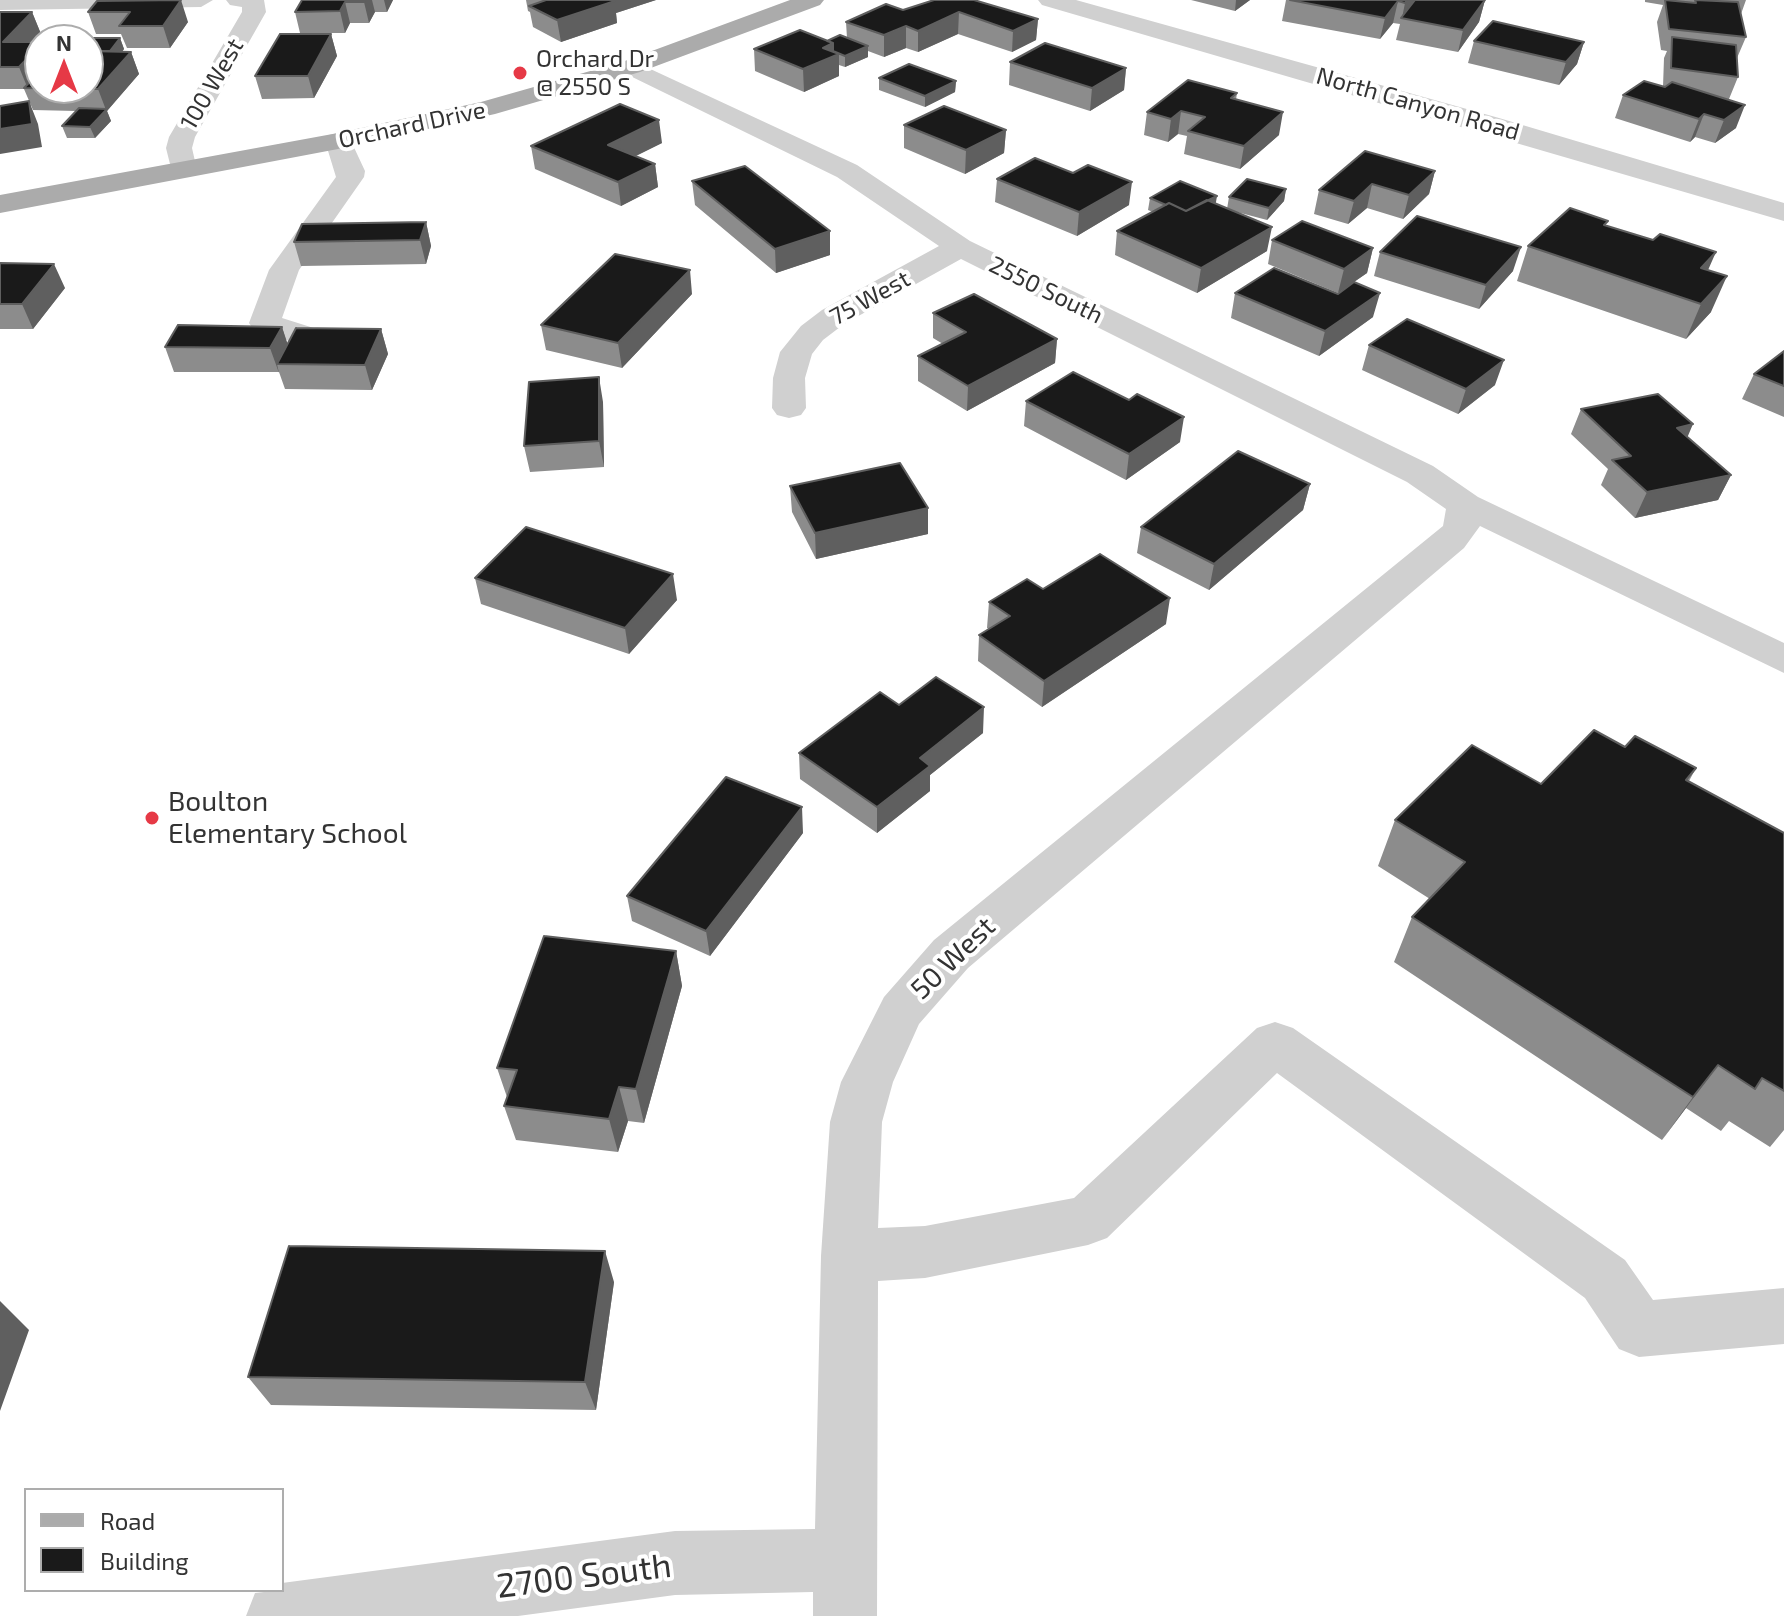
<!DOCTYPE html>
<style>
body{margin:0}
#map{position:relative;width:1784px;height:1616px;overflow:hidden;background:#fff;font-family:"Exo 2",sans-serif}
canvas{display:block}
.legend{position:absolute;left:24px;top:1488px;width:260px;height:104px;box-sizing:border-box;background:#fff;border:2px solid #adadad;margin:0;padding:10px 14px;list-style:none;font-size:24px;color:#333}
.legend li{display:flex;align-items:center;gap:16px;height:40px}
.legend b{width:40px;border:2px solid #adadad}
.north{position:absolute;left:24px;top:24px;width:80px;height:80px;box-sizing:border-box;background:#fff;border:2px solid #adadad;border-radius:50%;rotate:0deg;font-size:22px;font-weight:700;line-height:32px;text-align:center;color:#333}
.north::after{content:'';display:block;margin:auto;width:28px;height:36px;background:#e63946;clip-path:polygon(50% 0,100% 100%,50% 72%,0 100%)}
</style>
<div id="map">
<canvas width="1784" height="1616"></canvas>
<ul class="legend">
<li><b style="height:10px;background:#ababab"></b>Road</li>
<li><b style="height:22px;background:#1a1a1a"></b>Building</li>
</ul>
<div class="north">N</div>
</div>
<script>
const ctx = document.querySelector('canvas').getContext('2d');
ctx.lineJoin = 'round';
const poly = rows => new Path2D(rows.map(r => 'M' + r).join(''));
function fillPath(path, color) { ctx.fillStyle = color; ctx.fill(path, 'evenodd'); }
function stroke(path, color, width, dash) { ctx.strokeStyle = color; ctx.lineWidth = width; ctx.lineCap = dash ? 'butt' : 'round'; ctx.setLineDash(dash || []); ctx.stroke(path); }
function write(font, color, halo, rows, align = 'center') {
  ctx.font = font + ' "Exo 2",sans-serif'; ctx.lineWidth = 8; ctx.setLineDash([]); ctx.textBaseline = 'middle'; ctx.strokeStyle = halo; ctx.fillStyle = color; for (const [text, x, y, turn = 0] of rows) {
    ctx.save(); ctx.translate(x, y); ctx.rotate((+turn || 0) * Math.PI / 180); ctx.textAlign = isNaN(turn) ? turn : align; if (halo) ctx.strokeText(text, 0, 0); ctx.fillText(text, 0, 0); ctx.restore();
  }
}
fillPath(poly([
 [0,0,213,0,201,7,0,10,0,0],
 [226,0,264,0,266,12,195,137,192,148,197,170,193,176,173,176,166,148,169,137,242,12,242,7,230,5,226,0],
 [1038,0,1076,0,1499,118,1784,203,1784,221,1042,5,1038,0],
 [631,60,857,165,970,241,1433,466,1478,497,1784,643,1784,673,1480,526,1464,548,968,968,919,1024,893,1082,882,1122,878,1228,925,1226,1074,1198,1257,1028,1275,1022,1293,1028,1625,1260,1653,1300,1784,1288,1784,1344,1639,1357,1619,1349,1585,1298,1277,1073,1107,1238,1088,1245,925,1278,878,1281,877,1616,813,1616,813,1592,675,1595,518,1616,246,1616,255,1593,282,1590,282,1583,675,1531,815,1529,821,1256,830,1122,841,1082,884,997,934,940,1443,526,1446,509,1407,482,961,259,844,324,823,340,812,354,805,378,806,408,801,415,789,418,777,415,772,408,773,378,780,352,801,326,822,310,939,246,837,177,622,72,619,67,631,60],
 [338,133,347,135,351,141,365,171,364,177,299,270,282,318,320,330,363,335,368,342,363,349,352,352,306,346,254,330,249,323,269,270,336,177,325,141,329,135,338,133]
]), '#d0d0d0');
fillPath(poly([
 [790,0,824,0,820,5,640,72,495,114,338,149,0,213,0,195,338,133,481,102,622,62,790,0]
]), '#ababab');
fillPath(poly([
 [302,0,393,0,387,12,375,12,369,23,350,23,345,33,300,33,295,12],
 [526,0,656,0,616,13,617,23,561,42,533,27,530,12,528,11],
 [934,0,1038,19,1036,40,1012,52,958,34,918,52,906,48,884,57,868,51,868,57,845,67,839,65,839,76,804,92,755,71,754,49,847,38,846,22,903,10],
 [1191,0,1250,0,1235,11],
 [1286,0,1485,0,1479,22,1458,52,1396,40,1400,24,1393,23,1380,39,1282,21],
 [1645,0,1746,0,1741,14,1746,37,1737,58,1738,77,1729,99,1736,128,1715,143,1695,137,1690,142,1615,118,1623,95,1663,87,1664,58,1667,51,1661,50,1657,22,1663,5,1645,2],
 [97,1,188,22,170,48,127,48,121,34,96,34,88,12],
 [0,12,32,12,41,34,33,42,40,88,120,38,124,49,122,52,131,52,139,74,107,111,111,121,95,138,67,138,62,126,76,111,33,110,24,89,0,89],
 [331,34,337,56,314,98,262,99,255,76],
 [1474,41,1584,42,1577,64,1559,85,1468,63],
 [1010,62,1126,68,1124,90,1090,111,1009,85],
 [879,78,956,81,955,92,925,107,879,90],
 [1237,93,1236,100,1279,135,1240,169,1184,154,1187,136,1178,134,1168,142,1144,135,1147,112],
 [904,125,1006,130,1004,153,965,174,904,148],
 [662,143,636,156,655,164,658,187,621,206,535,169,531,146],
 [1435,171,1429,194,1403,219,1367,208,1348,224,1314,214,1319,190],
 [1073,173,1129,205,1077,236,995,202,997,179],
 [692,181,830,231,830,255,776,273,695,205],
 [1286,189,1284,201,1267,220,1233,211,1267,251,1197,293,1115,255,1117,231,1153,212,1148,210,1150,198,1216,204,1227,209,1229,197],
 [426,222,431,246,426,264,301,266,294,242],
 [1606,225,1708,270,1711,312,1686,339,1517,281,1528,246],
 [1272,240,1373,248,1367,273,1338,293,1268,264],
 [1380,252,1513,271,1479,309,1374,276],
 [0,263,65,288,33,329,0,329],
 [1235,293,1373,317,1319,356,1231,318],
 [692,294,622,368,546,350,541,325],
 [933,313,1057,339,1055,363,967,411,918,381,918,356,943,344,933,338],
 [282,327,287,344,381,329,388,354,372,390,285,389,279,372,174,372,165,347],
 [1369,345,1495,385,1458,414,1362,370],
 [1784,351,1784,417,1742,399,1754,374],
 [1026,401,1180,442,1126,480,1024,426],
 [603,402,604,467,530,472,524,446],
 [1581,409,1731,475,1718,500,1635,518,1601,485,1608,469,1571,434],
 [1310,484,1303,510,1209,590,1137,553,1141,527],
 [790,486,928,534,816,559,792,512],
 [475,578,677,600,629,654,481,604],
 [1043,589,1166,624,1042,707,978,661,979,635,989,629,987,628,989,602],
 [899,705,983,733,930,775,930,791,877,833,800,779,799,753],
 [1625,747,1696,768,1689,781,1784,833,1784,1130,1770,1147,1729,1121,1721,1131,1686,1108,1662,1140,1394,962,1412,917,1430,899,1378,866,1395,820,1541,784],
 [803,833,710,956,632,921,627,896],
 [676,951,682,986,644,1123,628,1121,618,1152,516,1140,504,1106,507,1097,497,1068],
 [614,1282,596,1410,271,1405,248,1377]
]), '#8c8c8c');
fillPath(poly([
 [181,0,188,22,170,48,163,26],
 [365,0,372,0,375,12,369,23,364,2],
 [384,0,393,0,387,12],
 [604,0,656,0,616,13,617,23,561,42,557,20],
 [1236,0,1250,0,1235,11],
 [1407,0,1415,0,1402,18,1405,3],
 [1485,0,1479,22,1458,52,1463,30],
 [1398,1,1393,23,1380,39,1385,18],
 [345,2,350,23,345,33,340,11],
 [32,12,41,34,12,64,3,42],
 [959,12,958,34,918,52,918,31],
 [1038,19,1036,40,1012,52,1013,31],
 [906,26,906,48,884,57,884,35],
 [331,34,337,56,314,98,308,76],
 [120,38,124,49,113,64,109,53],
 [1584,42,1577,64,1559,85,1566,62],
 [833,43,839,54,839,76,804,92,803,69,823,48],
 [40,45,40,76,28,89,19,67],
 [868,46,868,57,845,67,845,56],
 [131,52,139,74,107,111,111,121,95,138,90,127,106,110,98,89],
 [1126,68,1124,90,1090,111,1092,88],
 [956,81,955,92,925,107,925,96],
 [29,101,38,124,42,147,0,154,0,129],
 [1745,105,1736,128,1715,143,1724,120],
 [1181,111,1178,134,1168,142,1171,119],
 [1283,112,1279,135,1240,169,1244,146],
 [1704,114,1695,137,1690,142,1699,119],
 [659,120,662,143,611,168,608,145],
 [1006,130,1004,153,965,174,966,150],
 [655,164,658,187,621,206,618,182],
 [1435,171,1429,194,1403,219,1409,195],
 [1132,182,1129,205,1077,236,1079,212],
 [1372,184,1367,208,1348,224,1354,201],
 [1286,189,1284,201,1267,220,1269,208],
 [1217,196,1215,208,1187,213],
 [426,222,431,246,426,264,420,240],
 [1272,227,1267,251,1197,293,1201,268],
 [830,231,830,255,776,273,775,249],
 [1521,247,1513,271,1479,309,1486,285],
 [1373,248,1367,273,1338,293,1344,269],
 [1716,252,1701,286,1701,268],
 [54,264,65,288,33,329,22,304],
 [690,270,692,294,622,368,618,343],
 [1727,276,1711,312,1686,339,1701,304],
 [1380,293,1373,317,1319,356,1325,331],
 [282,327,290,351,277,364,279,373,270,348],
 [381,329,388,354,372,390,365,365],
 [1057,339,1055,363,967,411,968,386],
 [1504,360,1495,385,1458,414,1466,389],
 [599,377,603,402,604,467,599,441],
 [1184,417,1180,442,1126,480,1129,454],
 [1693,424,1682,450,1677,428],
 [1731,475,1718,500,1635,518,1647,492],
 [1310,484,1303,510,1209,590,1214,564],
 [928,508,928,534,816,559,815,533],
 [673,574,677,600,629,654,625,628],
 [1170,598,1166,624,1042,707,1044,681],
 [984,707,983,733,930,775,930,791,877,833,877,807,920,758],
 [802,807,803,833,710,956,706,931],
 [676,951,682,986,644,1123,636,1089],
 [1718,1065,1686,1108,1662,1140,1693,1097],
 [619,1087,628,1121,618,1152,609,1119],
 [605,1251,614,1282,596,1410,585,1382],
 [0,1301,29,1330,0,1411]
]), '#5f5f5f');
const building = poly([
 [181,0,163,26,119,26,130,12,88,12,97,1,181,0],
 [302,0,365,0,364,2,345,2,340,11,295,12,302,0],
 [546,0,612,0,615,1,557,20,529,6,546,0],
 [934,0,974,0,1038,19,1013,31,959,12,918,31,906,26,884,35,846,22,886,4,903,10,934,0],
 [1290,0,1407,0,1405,3,1398,1,1385,18,1290,0],
 [1415,0,1485,0,1463,30,1401,18,1415,0],
 [1665,0,1696,3,1695,0,1738,2,1746,37,1669,29,1665,0],
 [0,12,32,12,3,42,40,42,40,45,19,67,0,67,0,12],
 [1493,21,1584,42,1566,62,1474,41,1493,21],
 [800,30,833,43,823,48,839,54,803,69,754,49,800,30],
 [280,34,331,34,308,76,255,76,280,34],
 [840,35,868,46,845,56,833,51,833,43,827,41,840,35],
 [1672,37,1736,45,1738,77,1671,68,1672,37],
 [84,38,120,38,110,51,88,51,88,40,83,40,84,38],
 [1045,43,1126,68,1092,88,1010,62,1045,43],
 [88,51,131,52,98,89,24,88,40,71,40,88,88,88,88,51],
 [909,64,956,81,925,96,879,78,909,64],
 [1188,80,1237,93,1231,98,1283,112,1244,146,1188,131,1205,117,1181,111,1171,119,1147,112,1188,80],
 [1644,81,1665,87,1672,82,1745,105,1724,120,1704,114,1699,119,1623,95,1644,81],
 [29,101,32,124,0,129,0,106,29,101],
 [620,104,659,120,608,145,655,164,618,182,531,146,620,104],
 [944,106,1006,130,966,150,904,125,944,106],
 [79,108,107,109,90,127,62,126,79,108],
 [1365,151,1435,171,1409,195,1372,184,1354,201,1319,190,1365,151],
 [1035,158,1073,173,1088,165,1132,182,1079,212,997,179,1035,158],
 [745,166,830,231,775,249,692,181,745,166],
 [1247,179,1286,189,1269,208,1229,197,1247,179],
 [1180,181,1217,196,1186,211,1169,203,1166,205,1150,198,1180,181],
 [1207,200,1272,227,1201,268,1117,231,1169,203,1186,211,1207,200],
 [1570,208,1608,221,1604,225,1653,240,1660,234,1716,252,1701,268,1727,276,1701,304,1528,246,1570,208],
 [1417,216,1521,247,1486,285,1380,252,1417,216],
 [1302,221,1373,248,1344,269,1272,240,1302,221],
 [426,222,420,240,294,242,302,224,426,222],
 [615,254,690,270,618,343,541,325,615,254],
 [0,263,54,264,22,304,0,304,0,263],
 [1274,268,1338,294,1354,282,1380,293,1325,331,1235,293,1274,268],
 [974,294,1057,339,968,386,918,356,966,332,933,313,974,294],
 [1407,319,1504,360,1466,389,1369,345,1407,319],
 [178,325,282,327,270,348,165,347,178,325],
 [296,328,381,329,365,365,277,364,296,328],
 [1784,351,1784,386,1754,374,1784,351],
 [1073,372,1129,400,1137,394,1184,417,1129,454,1026,401,1073,372],
 [599,377,599,441,524,446,529,382,599,377],
 [1658,394,1693,424,1677,428,1731,475,1647,492,1612,460,1631,456,1581,409,1658,394],
 [1238,451,1310,484,1214,564,1141,527,1238,451],
 [900,463,928,508,815,533,790,486,900,463],
 [526,527,673,574,625,628,475,578,526,527],
 [1100,554,1170,598,1044,681,979,635,1010,616,989,602,1027,579,1043,589,1100,554],
 [936,677,984,707,920,758,930,766,877,807,799,753,880,692,899,705,936,677],
 [1594,730,1625,747,1635,736,1696,768,1686,780,1784,833,1784,1091,1762,1078,1755,1089,1718,1065,1693,1097,1412,917,1465,862,1395,820,1472,745,1541,784,1594,730],
 [726,777,802,807,706,931,627,896,726,777],
 [544,936,676,951,636,1089,619,1087,609,1119,504,1106,517,1070,497,1068,544,936],
 [289,1246,605,1251,585,1382,248,1377,289,1246]
]);
fillPath(building, '#1a1a1a');
stroke(building, '#5f5f5f', 2);
for (const [x, y, r, color] of [
 [520,73,8,"#e63946"],
 [152,818,8,"#e63946"]
]) { const dot = new Path2D(); dot.arc(x, y, r, 0, 2 * Math.PI); ctx.fillStyle = color; ctx.fill(dot); stroke(dot, '#fff', 3); }
write('24px', '#333', '#fff', [
 ["Orchard Dr",536,59],
 ["@ 2550 S",536,87]
], 'left');
write('24px', '#333', '#fff', [
 ["100 West",212,84,-60],
 ["North Canyon Road",1418,104,16],
 ["Orchard Drive",412,125,-12],
 ["2550 South",1046,290,26],
 ["75 West",870,298,-29]
]);
write('28px', '#333', '#fff', [
 ["Boulton",168,802],
 ["Elementary School",168,834]
], 'left');
write('28px', '#333', '#fff', [
 ["50 West",953,958,-44]
]);
write('34px', '#333', '#fff', [
 ["2700 South",584,1576,-7]
]);
</script>
